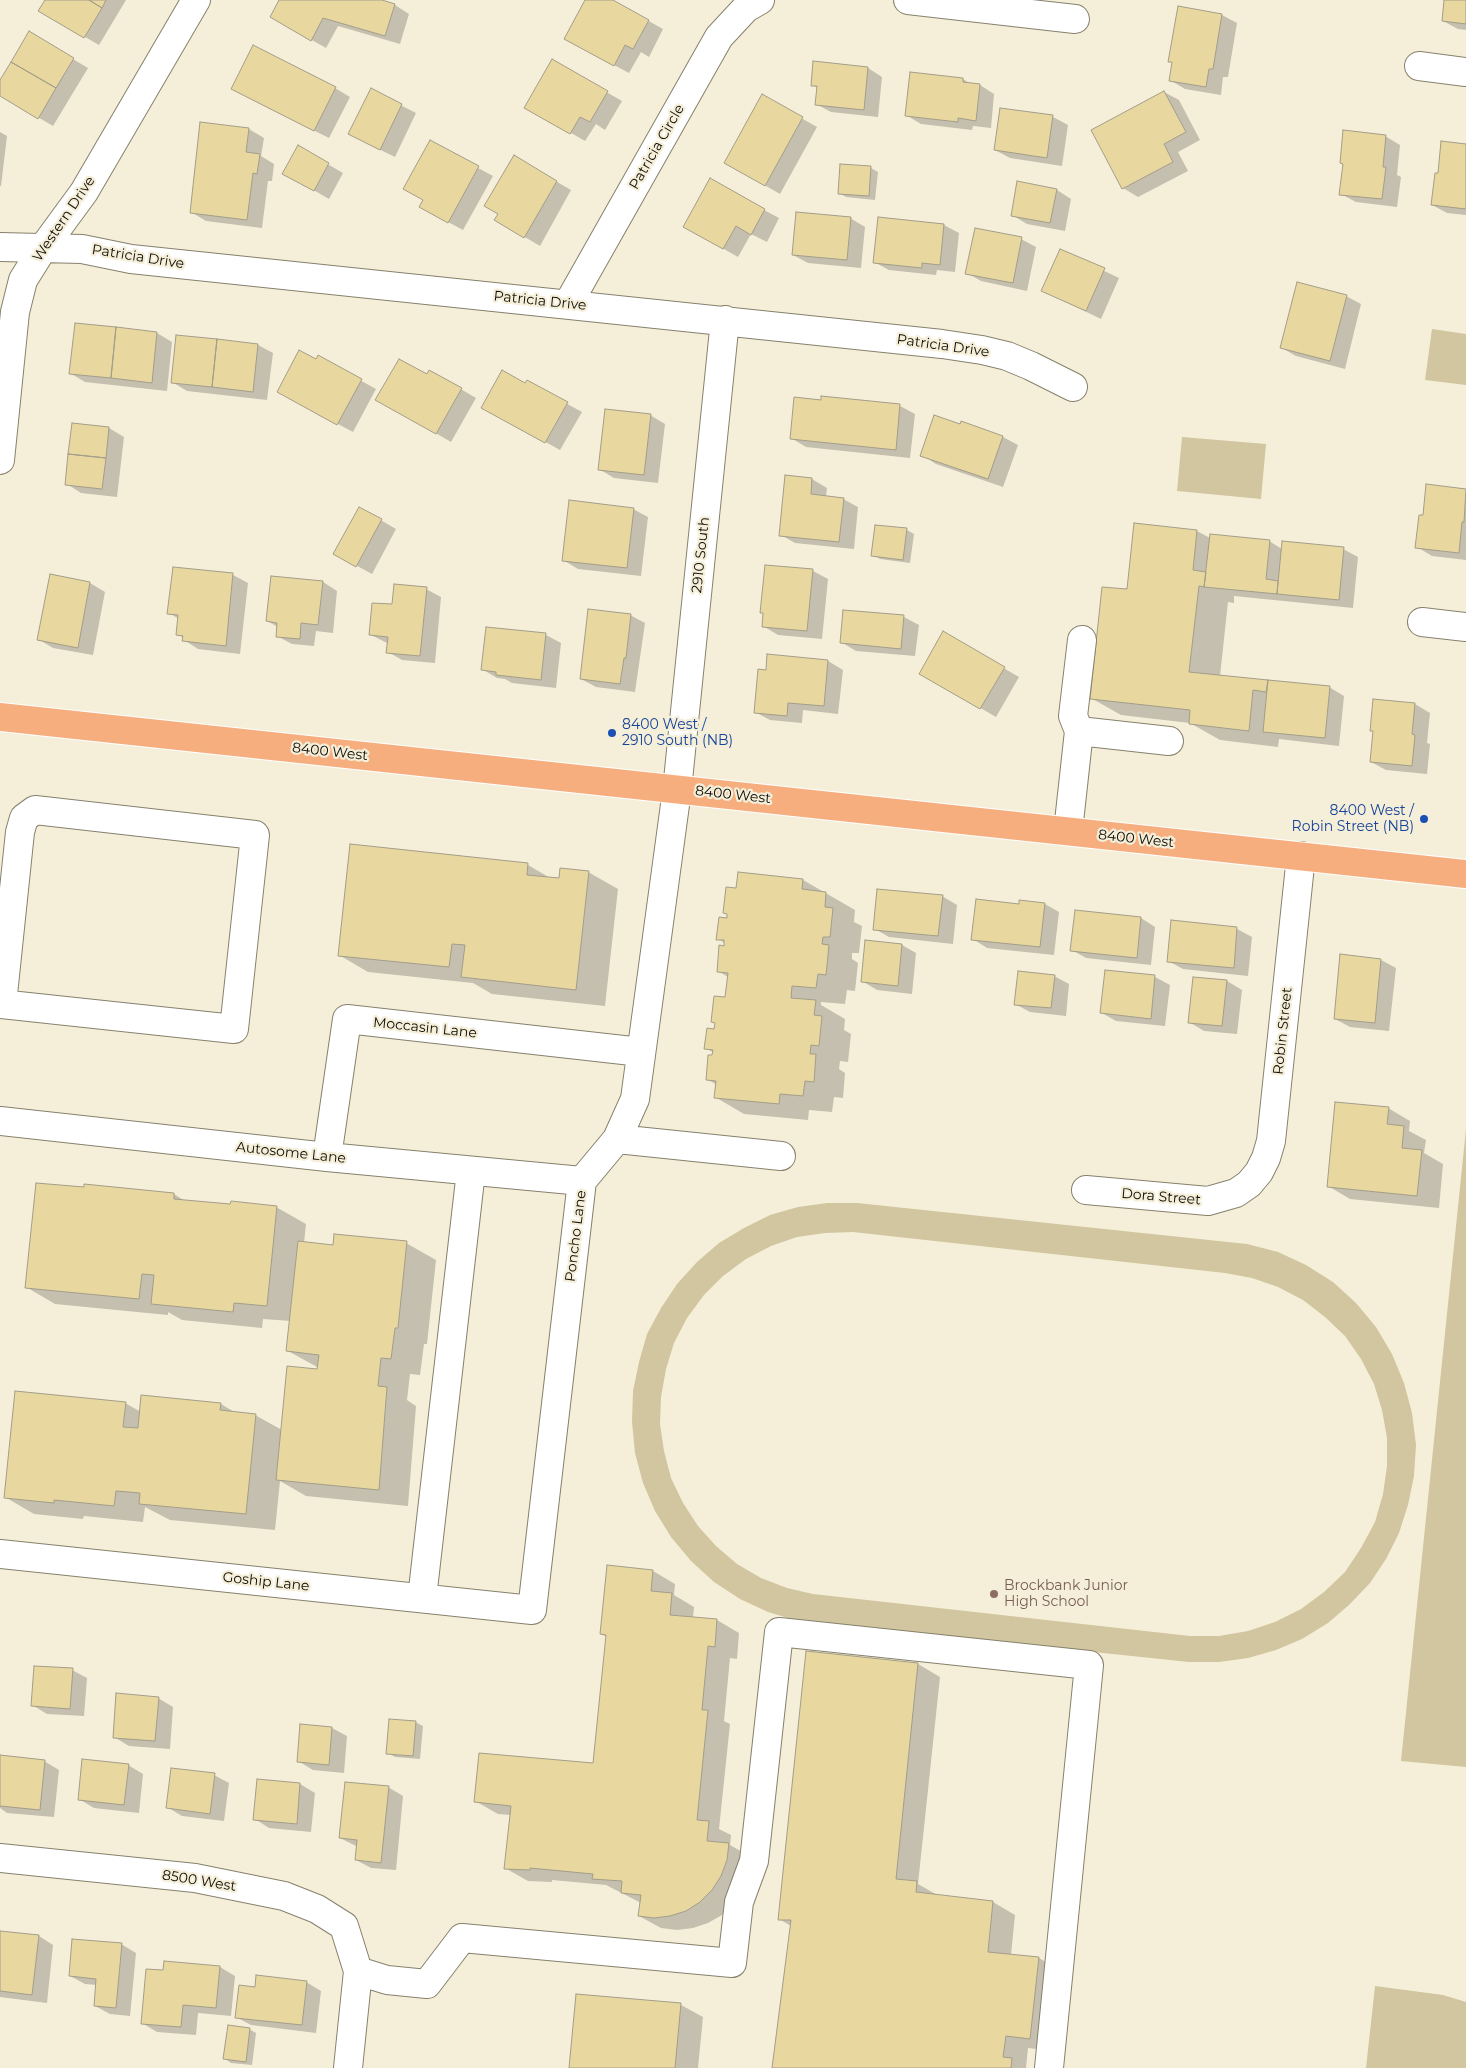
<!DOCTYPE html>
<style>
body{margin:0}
canvas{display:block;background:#f5efd9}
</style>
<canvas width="1466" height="2068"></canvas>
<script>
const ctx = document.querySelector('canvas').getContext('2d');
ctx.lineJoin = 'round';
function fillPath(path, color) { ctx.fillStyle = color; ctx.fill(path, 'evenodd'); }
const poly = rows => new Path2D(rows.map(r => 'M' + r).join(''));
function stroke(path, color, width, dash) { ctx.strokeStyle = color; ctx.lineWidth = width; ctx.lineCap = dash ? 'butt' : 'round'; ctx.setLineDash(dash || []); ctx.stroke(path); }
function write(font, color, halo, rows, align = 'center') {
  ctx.font = font + ' Montserrat,sans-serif'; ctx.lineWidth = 4.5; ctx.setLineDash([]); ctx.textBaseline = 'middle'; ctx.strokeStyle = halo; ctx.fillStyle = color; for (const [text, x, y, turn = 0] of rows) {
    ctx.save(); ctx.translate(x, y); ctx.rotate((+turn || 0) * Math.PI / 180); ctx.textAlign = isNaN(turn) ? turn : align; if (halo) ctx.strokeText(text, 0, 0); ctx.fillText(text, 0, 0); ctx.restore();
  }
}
fillPath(poly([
 [1432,329,1466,334,1466,385,1425,380],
 [1182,437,1266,444,1261,499,1177,491],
 [1466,1129,1466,1767,1401,1761],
 [827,1203,857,1203,1247,1244,1278,1252,1306,1265,1333,1282,1356,1303,1376,1327,1392,1354,1404,1383,1412,1413,1416,1445,1414,1476,1408,1505,1399,1533,1386,1559,1370,1583,1350,1604,1328,1623,1302,1639,1276,1650,1248,1658,1219,1662,1189,1662,798,1621,768,1612,740,1599,714,1582,691,1561,671,1537,655,1511,643,1483,635,1453,632,1422,633,1391,639,1362,647,1334,661,1308,677,1284,697,1262,719,1243,744,1228,770,1215,798,1207],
 [853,1232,1225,1273,1252,1278,1278,1287,1303,1300,1325,1317,1345,1336,1361,1359,1374,1384,1382,1410,1387,1438,1387,1466,1383,1494,1375,1522,1361,1548,1345,1572,1324,1592,1301,1609,1275,1622,1248,1631,1219,1636,1190,1636,813,1594,787,1588,761,1578,737,1564,716,1546,698,1526,683,1503,671,1478,664,1451,660,1424,661,1397,666,1369,674,1343,687,1318,704,1295,723,1276,746,1259,771,1246,797,1237,825,1233],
 [1375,1986,1443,1995,1466,2002,1466,2068,1366,2068]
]), '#d1c69f');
fillPath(poly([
 [46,0,126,0,99,45,40,11],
 [281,0,377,0,395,5,409,14,400,44,338,26,326,48,271,17],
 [587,0,611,0,663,29,649,57,641,52,629,73,580,47],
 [1446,0,1466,0,1466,30,1458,29,1443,21],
 [1179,7,1222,15,1237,23,1228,77,1223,77,1221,95,1185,89,1170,80,1173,63,1169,61],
 [29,33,88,68,53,126,0,95,0,82],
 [552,61,622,101,605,130,596,124,585,141,526,107],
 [868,68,882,77,878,117,831,112,816,104,818,88,812,85],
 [963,79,972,85,980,85,994,94,991,128,973,126,972,130,921,124,906,115],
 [335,88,350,97,329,138,247,97],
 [371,90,416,113,395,157,364,142],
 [1164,92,1179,100,1200,140,1178,152,1188,171,1138,197,1123,188],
 [762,96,817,127,780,194,726,163],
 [1001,110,1053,117,1068,125,1062,166,1010,158,995,150],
 [249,129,264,138,261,156,274,164,272,181,268,181,262,228,206,221,191,212],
 [0,132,7,136,1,186,0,186],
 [1385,136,1400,145,1397,175,1401,177,1397,207,1356,202,1341,194],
 [1466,146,1466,215,1447,213,1432,205,1439,174],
 [298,147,343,173,329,199,284,173],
 [514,157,571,190,540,246,496,220,499,214],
 [478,168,493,176,463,230,435,215,424,200],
 [871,168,878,172,875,200,846,197,839,193],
 [1057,190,1071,199,1065,231,1027,224,1012,215],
 [764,210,779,218,767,242,751,234,738,257,685,227],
 [850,218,865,227,861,268,808,263,793,255],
 [879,218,944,225,959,233,955,272,937,270,936,275,889,270,874,262],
 [1021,239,1036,247,1027,291,981,281,967,273],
 [1060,250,1119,278,1101,319,1043,291],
 [1346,296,1361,304,1345,369,1296,356,1282,348],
 [76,324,157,333,172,342,167,391,85,382,70,373],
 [177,336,258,345,273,353,267,400,187,391,172,382],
 [318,357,376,389,353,432,293,400],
 [430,371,476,398,451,442,377,399,427,376],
 [527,382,582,412,560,450,483,407,526,385],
 [822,397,900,406,915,414,910,458,806,447,791,438,822,401],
 [650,415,665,424,658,483,614,478,599,469],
 [962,423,1003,437,1018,445,1003,487,936,464,922,455,961,425],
 [73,424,109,428,124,437,117,497,81,493,67,484],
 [786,477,812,479,827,488,826,497,843,499,858,507,854,549,795,543,781,535],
 [1427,486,1466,490,1466,560,1432,556,1417,547,1424,517],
 [360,508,396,529,372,574,335,554],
 [633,509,648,517,641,576,578,569,563,560],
 [1135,524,1197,531,1210,538,1269,541,1282,549,1343,549,1358,557,1353,608,1234,596,1234,603,1228,602,1220,676,1329,687,1344,696,1339,746,1279,739,1278,747,1220,740,1190,723,1121,715,1091,698,1128,591],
 [907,530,914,534,910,563,880,559,873,555],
 [813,571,828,579,822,639,778,635,763,626,764,614,761,612],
 [233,575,248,583,240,654,198,649,184,640,184,638,177,634,179,619,169,613],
 [51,576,90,583,105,592,93,655,53,648,38,639],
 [323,582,337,591,333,633,316,631,314,646,292,644,277,636,278,627,267,621],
 [426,589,441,597,435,663,402,660,388,652,389,644,371,635],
 [844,611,904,617,919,625,915,656,856,651,841,642],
 [630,615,645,623,635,692,596,687,581,679],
 [487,628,546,635,561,643,556,688,512,683,505,679,497,678,482,669],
 [943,633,1019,677,996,717,920,673],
 [828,661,843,670,838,714,803,710,802,723,770,720,755,712],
 [1374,700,1415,704,1430,713,1427,743,1430,744,1427,774,1386,770,1371,762,1374,732,1371,730],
 [528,865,552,879,560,880,588,872,618,889,605,1006,492,994,473,983,368,972,339,955],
 [803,880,855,910,854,922,862,926,859,953,852,953,852,959,858,963,855,991,847,990,845,1004,821,1002,821,1005,845,1019,844,1030,851,1034,848,1062,840,1061,839,1069,845,1073,843,1098,834,1097,832,1112,809,1110,808,1120,744,1114,715,1097,717,1085,707,1079,714,1053,706,1048,716,1030,726,998,728,977,718,971,725,947,725,943,718,939,728,919,728,915,724,913,737,889],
 [942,896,957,905,953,944,889,937,875,929],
 [1045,904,1059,912,1054,955,987,948,973,939,1020,905],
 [1141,918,1155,927,1151,965,1086,958,1072,950],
 [1173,922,1237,929,1252,937,1248,976,1183,969,1168,961],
 [902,945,916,953,912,994,877,990,862,981],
 [1381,960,1396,968,1389,1031,1350,1027,1335,1019],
 [1106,972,1155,977,1170,985,1165,1026,1116,1021,1102,1013],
 [1054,976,1069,984,1066,1016,1030,1012,1015,1004],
 [1227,981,1242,990,1237,1034,1204,1031,1189,1022],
 [1388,1108,1410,1121,1409,1131,1426,1140,1424,1153,1443,1164,1439,1208,1350,1199,1328,1186],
 [174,1194,185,1201,232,1206,276,1207,306,1224,304,1243,334,1246,406,1243,436,1260,427,1344,424,1344,420,1375,410,1374,407,1400,416,1406,408,1506,306,1496,280,1481,275,1530,170,1520,145,1507,143,1522,84,1516,83,1519,34,1514,5,1497,125,1403,141,1412,221,1404,236,1413,255,1415,282,1430,318,1371,319,1368,288,1351,291,1321,263,1319,262,1328,182,1320,168,1312,168,1315,55,1304,26,1287],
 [608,1567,653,1571,675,1584,674,1595,694,1607,693,1618,717,1620,739,1633,737,1659,730,1658,724,1721,730,1724,719,1829,731,1835,730,1845,751,1857,734,1903,722,1915,708,1923,693,1928,677,1930,661,1928,639,1916,641,1903,606,1885,552,1880,552,1882,528,1881,505,1868,511,1815,498,1814,475,1801,594,1764,607,1637,601,1634],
 [918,1664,940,1677,918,1884,939,1896,993,1902,1015,1915,1011,1955,1039,1958,1061,1971,1052,2051,1028,2048,1026,2068,773,2068,791,1926,779,1919],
 [72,1670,87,1678,84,1716,47,1714,32,1705],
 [158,1698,173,1707,170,1749,129,1746,114,1737],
 [415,1722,423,1726,420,1759,395,1757,388,1753],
 [301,1725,332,1728,347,1736,344,1773,313,1770,298,1761],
 [0,1756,44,1761,59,1770,54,1817,7,1813,0,1808],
 [128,1765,143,1774,139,1813,94,1808,79,1799],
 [214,1775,229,1783,224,1821,182,1816,167,1807],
 [258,1780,300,1784,315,1793,311,1832,269,1828,255,1819],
 [388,1787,403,1796,396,1870,371,1868,356,1860,358,1847,340,1838],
 [0,1932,39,1936,53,1945,47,2003,0,1997],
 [121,1944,136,1953,130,2016,110,2014,95,2006,97,1985,85,1984,70,1976],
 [220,1967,235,1976,231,2016,198,2013,196,2035,157,2032,142,2023,165,1971],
 [306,1982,321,1991,316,2033,251,2025,236,2017,256,1988],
 [578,1995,681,2005,703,2017,698,2068,570,2068],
 [249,2029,256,2033,252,2065,231,2063,224,2058]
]), '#0003');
const building = poly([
 [45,0,89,0,102,8,84,38,38,11,45,0],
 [89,0,106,0,102,8,89,0],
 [279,0,382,0,395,4,385,36,323,18,311,41,270,17,279,0],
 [585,0,613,0,649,20,633,49,625,45,614,66,564,39,585,0],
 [1444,0,1466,0,1466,24,1442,21,1444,0],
 [1178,6,1222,14,1213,69,1209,69,1206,87,1169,81,1172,62,1168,62,1178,6],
 [29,31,74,58,56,88,11,62,29,31],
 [253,45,336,87,314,131,231,89,253,45],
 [552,59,608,91,590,122,580,117,570,134,524,108,552,59],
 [813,61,868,67,864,110,815,105,817,86,811,86,813,61],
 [11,62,56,88,38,119,0,96,0,80,11,62],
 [910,72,963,78,963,82,980,84,976,121,958,118,958,122,905,116,910,72],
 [371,88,402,104,380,150,348,134,371,88],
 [1164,91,1186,132,1164,144,1173,162,1122,189,1091,130,1164,91],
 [762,94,803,117,765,186,724,163,762,94],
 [1000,108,1053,115,1047,158,994,150,1000,108],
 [200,122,249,128,246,152,260,154,257,174,253,173,247,220,190,213,200,122],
 [1343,130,1386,135,1383,167,1386,167,1382,199,1339,195,1343,164,1340,163,1343,130],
 [430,140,479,166,448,223,419,207,423,200,403,189,430,140],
 [1441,141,1466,144,1466,209,1431,205,1435,173,1438,173,1441,141],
 [298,145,329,163,314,191,282,174,298,145],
 [514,155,557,181,524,238,494,220,498,214,484,206,514,155],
 [840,164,871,166,869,196,838,194,840,164],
 [710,178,765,209,751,235,736,226,723,249,683,227,710,178],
 [1017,181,1057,189,1050,223,1011,216,1017,181],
 [796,212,851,217,847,260,792,255,796,212],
 [878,217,944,224,940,265,922,263,922,268,873,263,878,217],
 [975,228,1022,237,1013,283,965,274,975,228],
 [1060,249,1105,268,1086,311,1041,291,1060,249],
 [1297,282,1347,295,1330,361,1280,348,1297,282],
 [75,323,116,327,111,378,69,374,75,323],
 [116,327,157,332,152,383,111,378,116,327],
 [176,335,217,339,212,387,171,383,176,335],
 [217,339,258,344,253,392,212,387,217,339],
 [299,350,316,359,318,355,362,379,337,425,277,392,299,350],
 [399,359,427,374,429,370,462,388,436,434,375,400,399,359],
 [502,370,525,383,527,380,568,402,545,443,481,408,502,370],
 [821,396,900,404,896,450,790,439,794,397,821,400,821,396],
 [605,409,651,414,644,475,598,470,605,409],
 [934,415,960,424,961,421,1003,436,988,479,920,456,934,415],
 [72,423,109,427,106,458,68,454,72,423],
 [68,454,106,458,102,489,65,485,68,454],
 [785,475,812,478,811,494,844,498,839,542,779,536,785,475],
 [1426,484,1466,489,1464,522,1462,522,1459,553,1415,548,1419,515,1423,515,1426,484],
 [569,500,634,508,627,568,562,561,569,500],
 [359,507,382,519,356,567,333,554,359,507],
 [1134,523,1197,530,1193,570,1206,572,1204,587,1199,586,1189,672,1268,680,1266,692,1253,690,1249,731,1189,724,1190,710,1090,699,1102,587,1127,589,1134,523],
 [875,525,907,528,903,560,871,556,875,525],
 [1210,534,1270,540,1266,579,1278,581,1277,594,1204,587,1210,534],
 [1282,541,1344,547,1339,600,1277,594,1282,541],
 [765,565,813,569,807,631,762,627,763,613,760,613,765,565],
 [173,567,233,573,226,646,182,641,183,636,176,635,178,615,167,614,173,567],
 [50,574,90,582,78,648,37,640,50,574],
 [271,576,323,581,318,625,301,623,300,639,276,637,277,623,266,621,271,576],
 [394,584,427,587,420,656,386,653,388,637,369,635,372,603,392,604,394,584],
 [588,609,631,614,626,658,624,658,620,684,580,679,588,609],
 [843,610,904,615,901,649,840,643,843,610],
 [486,627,546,633,541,680,496,675,496,672,481,670,486,627],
 [943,631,1005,667,980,709,919,674,943,631],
 [767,654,828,660,824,706,788,703,787,716,754,713,758,669,766,670,767,654],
 [1268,680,1330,686,1325,738,1263,732,1268,680],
 [1373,699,1415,703,1412,734,1415,735,1412,766,1370,762,1373,731,1370,731,1373,699],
 [350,844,528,863,527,875,559,878,560,868,589,871,576,990,461,977,465,945,452,944,449,967,338,956,350,844],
 [738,872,803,879,802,889,826,892,825,907,833,908,830,937,823,937,822,944,829,945,826,975,818,974,816,988,792,986,791,998,816,1000,814,1015,822,1016,819,1046,811,1045,810,1054,816,1054,814,1082,805,1081,803,1096,780,1094,779,1104,714,1098,716,1081,706,1080,708,1055,712,1055,713,1050,704,1049,707,1028,714,1029,715,1023,711,1022,714,996,725,997,728,973,717,972,719,945,724,946,724,940,716,940,719,917,727,918,727,914,723,913,726,887,736,888,738,872],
 [877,889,943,895,938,936,873,930,877,889],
 [976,899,1019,904,1019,900,1045,903,1040,947,971,940,976,899],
 [1075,910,1141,917,1137,958,1070,951,1075,910],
 [1171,920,1237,927,1234,968,1167,962,1171,920],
 [865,940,902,944,898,986,861,982,865,940],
 [1340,954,1381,959,1375,1023,1334,1019,1340,954],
 [1105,970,1155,975,1151,1019,1100,1013,1105,970],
 [1018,971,1055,975,1051,1008,1014,1005,1018,971],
 [1193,977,1227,980,1222,1026,1188,1023,1193,977],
 [1335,1102,1389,1107,1387,1124,1404,1126,1402,1148,1422,1150,1417,1196,1327,1187,1335,1102],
 [36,1183,84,1187,84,1184,174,1193,174,1199,230,1204,231,1201,277,1206,267,1306,234,1303,233,1312,151,1304,154,1275,142,1274,139,1299,25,1288,36,1183],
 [334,1234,407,1241,398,1328,395,1328,391,1359,381,1358,378,1386,387,1387,379,1490,276,1480,287,1366,317,1369,319,1355,286,1351,298,1241,333,1245,334,1234],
 [15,1391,126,1402,123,1427,138,1428,141,1395,221,1403,220,1410,256,1414,246,1514,139,1504,140,1493,116,1491,114,1506,54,1500,54,1503,4,1498,15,1391],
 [607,1565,653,1570,651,1591,672,1593,670,1615,717,1619,715,1647,708,1646,702,1710,708,1710,697,1820,709,1821,707,1841,729,1843,727,1860,721,1876,712,1890,700,1902,686,1911,670,1916,654,1918,638,1916,641,1895,621,1893,622,1881,592,1879,593,1874,530,1868,530,1870,504,1869,511,1806,474,1802,479,1753,593,1763,606,1635,600,1634,607,1565],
 [806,1651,918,1663,896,1879,917,1881,916,1892,993,1901,988,1952,1039,1957,1030,2039,1006,2036,1003,2057,1012,2058,1011,2068,772,2068,791,1920,778,1920,806,1651],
 [34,1666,73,1668,70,1709,31,1706,34,1666],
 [116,1693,159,1697,155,1741,113,1738,116,1693],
 [389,1719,416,1721,413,1756,386,1754,389,1719],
 [300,1724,332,1727,329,1765,297,1762,300,1724],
 [0,1755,45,1760,40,1810,0,1806,0,1755],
 [82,1759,129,1764,124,1805,78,1800,82,1759],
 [171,1768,215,1773,210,1814,166,1808,171,1768],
 [257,1779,300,1783,297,1824,253,1820,257,1779],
 [345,1782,389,1786,381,1863,355,1860,357,1840,339,1838,345,1782],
 [0,1931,39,1935,32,1995,0,1991,0,1931],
 [72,1939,122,1943,116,2008,94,2006,96,1979,69,1976,72,1939],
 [164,1961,220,1966,216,2008,183,2005,181,2027,141,2024,146,1969,163,1970,164,1961],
 [256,1975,307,1981,302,2025,235,2018,239,1985,255,1987,256,1975],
 [576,1994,681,2003,675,2068,569,2068,576,1994],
 [228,2025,250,2028,246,2062,223,2059,228,2025]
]);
fillPath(building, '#e8d8a0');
stroke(building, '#a39d89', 1);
const minor = poly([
 [908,0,1075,19],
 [1419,66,1466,72],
 [0,247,82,249,131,259,942,344,982,350,1007,356,1031,366,1073,387],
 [568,304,719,37,746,8,760,0],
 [0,460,15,312,23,280,43,248,84,192,196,0],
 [1422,622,1466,627],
 [1079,731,1073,716,1082,640],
 [1068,831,1079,731,1169,741],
 [0,1004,234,1029,255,835,35,810,24,818,20,832,2,1004],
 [0,1121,327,1157,582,1181],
 [617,1139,781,1156],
 [327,1157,347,1019,641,1052],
 [1086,1190,1208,1201,1236,1193,1249,1184,1259,1172,1266,1158,1271,1141,1301,856],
 [0,1554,532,1610,582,1181,617,1139,635,1099,677,790,725,320],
 [422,1598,471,1171],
 [0,1858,195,1878,284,1896,317,1909,344,1926,358,1971,348,2068],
 [358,1971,387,1980,427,1984,462,1938,732,1963,739,1902,754,1861,779,1632,1089,1665,1049,2068]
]);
const major = poly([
 [0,717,1466,874]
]);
stroke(minor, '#86816d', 30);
stroke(major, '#fff', 30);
stroke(minor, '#fff', 28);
stroke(major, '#f7ae7f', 28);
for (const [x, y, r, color] of [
 [612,733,5,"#1a4fb4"],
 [1424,819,5,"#1a4fb4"],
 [994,1594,5,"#8d6e63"]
]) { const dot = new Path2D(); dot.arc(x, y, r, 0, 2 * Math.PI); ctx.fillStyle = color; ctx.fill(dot); stroke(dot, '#f5efd9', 2); }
write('14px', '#0f0c06', '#f5efd9', [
 ["Patricia Circle",657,147,-60],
 ["Western Drive",64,219,-56],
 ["Patricia Drive",138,257,9],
 ["Patricia Drive",540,301,6],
 ["Patricia Drive",943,346,8],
 ["2910 South",701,555,-84],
 ["8400 West",330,752,6],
 ["8400 West",733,795,6],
 ["8400 West",1136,839,6],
 ["Moccasin Lane",425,1028,6],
 ["Robin Street",1283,1031,-84],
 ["Autosome Lane",291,1153,6],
 ["Dora Street",1161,1197,5],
 ["Poncho Lane",576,1236,-83],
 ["Goship Lane",266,1582,6],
 ["8500 West",199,1881,9]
]);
write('14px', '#164399', '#f5efd9', [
 ["8400 West /",622,725],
 ["2910 South (NB)",622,741],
 ["8400 West /",1414,811,"right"],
 ["Robin Street (NB)",1414,827,"right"]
], 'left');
write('14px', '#785e54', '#f5efd9', [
 ["Brockbank Junior",1004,1586],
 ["High School",1004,1602]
], 'left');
</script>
